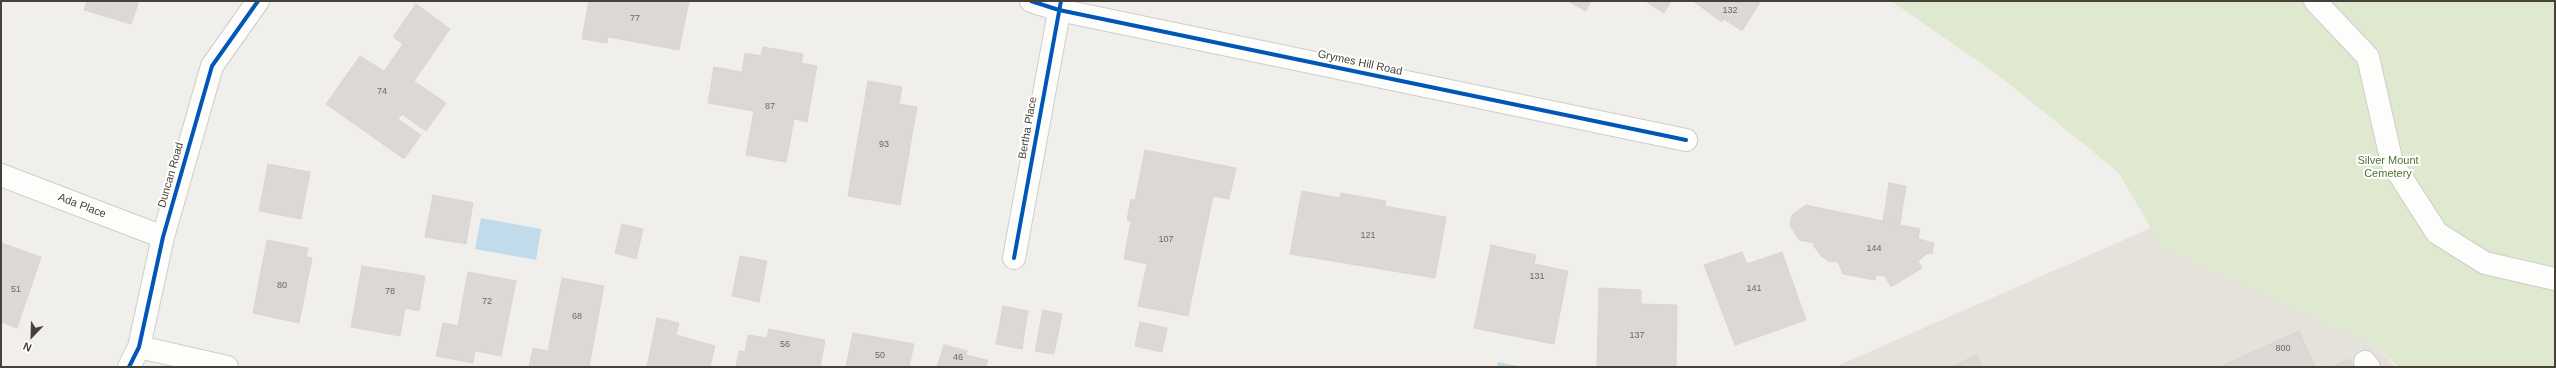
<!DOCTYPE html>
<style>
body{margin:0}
#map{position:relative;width:2556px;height:368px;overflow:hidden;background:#f1efec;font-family:Helvetica,sans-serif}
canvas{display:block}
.frame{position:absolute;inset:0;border:2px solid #474139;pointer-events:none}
.north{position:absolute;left:12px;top:316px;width:40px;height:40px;-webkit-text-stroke:3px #fff;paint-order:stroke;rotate:203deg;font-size:11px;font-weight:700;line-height:16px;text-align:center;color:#474139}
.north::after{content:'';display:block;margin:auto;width:14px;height:18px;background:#474139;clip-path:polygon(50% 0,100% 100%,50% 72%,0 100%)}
</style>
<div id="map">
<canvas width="2556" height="368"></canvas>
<div class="frame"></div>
<div class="north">N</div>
</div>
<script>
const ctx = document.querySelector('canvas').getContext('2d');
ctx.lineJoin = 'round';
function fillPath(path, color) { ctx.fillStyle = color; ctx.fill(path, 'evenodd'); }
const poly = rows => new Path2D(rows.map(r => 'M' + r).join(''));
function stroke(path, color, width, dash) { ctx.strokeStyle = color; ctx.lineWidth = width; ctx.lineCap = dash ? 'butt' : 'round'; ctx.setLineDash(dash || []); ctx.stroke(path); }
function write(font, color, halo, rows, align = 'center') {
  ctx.font = font + ' Helvetica,sans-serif'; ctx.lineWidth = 4; ctx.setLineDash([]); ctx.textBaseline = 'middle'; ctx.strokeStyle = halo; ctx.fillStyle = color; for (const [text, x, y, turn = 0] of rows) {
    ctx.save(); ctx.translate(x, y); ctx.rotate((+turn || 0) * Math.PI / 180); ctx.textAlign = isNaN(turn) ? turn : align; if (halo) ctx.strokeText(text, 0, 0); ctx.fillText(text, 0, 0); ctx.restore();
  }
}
fillPath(poly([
 [2151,228,2162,247,2336,327,2379,349,2396,367,1835,367]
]), '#e5e1db');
fillPath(poly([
 [1891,1,2555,1,2555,367,2399,367,2379,349,2336,327,2162,247,2118,172,1998,75]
]), '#dfe9cf');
fillPath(poly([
 [481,218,541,229,536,260,475,249],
 [1498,362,1522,367,1497,367]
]), '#c1dbeb');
const building = poly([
 [87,1,139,1,131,24,84,10,87,1],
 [589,1,689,1,679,50,608,37,607,43,582,39,589,1],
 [1568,1,1591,1,1586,11,1568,1],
 [1645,1,1671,1,1664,13,1645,1],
 [1693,1,1761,1,1742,31,1724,19,1722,22,1693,1],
 [416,4,450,29,414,81,446,103,426,131,402,114,398,119,421,135,404,159,326,104,360,56,384,71,403,44,393,37,416,4],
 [763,47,803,54,801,63,817,66,807,122,794,119,786,162,746,155,754,111,708,103,714,67,742,72,745,53,761,56,763,47],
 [868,81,902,87,899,104,917,107,900,205,848,196,868,81],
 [1145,150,1236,168,1229,199,1213,196,1188,316,1138,306,1147,264,1124,259,1131,221,1127,220,1131,199,1135,200,1145,150],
 [268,164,310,172,301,219,259,211,268,164],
 [1889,183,1906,186,1900,224,1883,221,1889,183],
 [1302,191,1340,198,1341,193,1386,201,1385,206,1446,217,1435,278,1290,254,1302,191],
 [433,195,473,203,466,244,425,237,433,195],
 [1806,205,1920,229,1918,239,1934,243,1932,254,1928,253,1918,261,1922,268,1891,287,1885,276,1876,275,1875,280,1843,274,1838,262,1827,261,1827,259,1822,257,1813,245,1814,243,1799,240,1790,225,1792,215,1806,205],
 [622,224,643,229,636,259,615,253,622,224],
 [267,240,308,248,306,257,312,258,299,323,253,313,267,240],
 [1,243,41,257,17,328,1,322,1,243],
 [1491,245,1536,255,1534,264,1568,271,1554,344,1474,328,1491,245],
 [1742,252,1747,264,1782,252,1806,320,1735,345,1704,265,1742,252],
 [740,256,767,261,759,302,732,296,740,256],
 [362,266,425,276,419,311,405,308,400,336,351,327,362,266],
 [468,272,516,281,501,356,475,351,473,363,436,356,443,323,458,326,468,272],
 [562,278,604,286,589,367,529,367,533,348,548,351,562,278],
 [1599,288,1641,290,1641,304,1677,305,1676,367,1597,367,1599,288],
 [1003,306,1028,311,1022,349,996,344,1003,306],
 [1043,310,1062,314,1054,354,1035,351,1043,310],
 [657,318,679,323,676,335,715,346,710,367,647,367,657,318],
 [1140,322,1167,328,1162,352,1135,346,1140,322],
 [769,329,825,340,820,367,736,367,739,351,745,352,748,335,767,338,769,329],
 [2299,331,2315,367,2220,367,2299,331],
 [853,333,914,344,909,367,846,367,853,333],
 [944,345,967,351,966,355,988,360,986,367,937,367,944,345],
 [1977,355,1983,367,1951,367,1977,355],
 [2350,359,2353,367,2332,367,2350,359]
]);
fillPath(building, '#dbd8d5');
stroke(building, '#d9d6d2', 1);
const minor = poly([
 [1031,1,1059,10,1686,140],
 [2315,1,2368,57,2392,163,2437,233,2485,263,2555,279],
 [1,175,163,237],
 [1014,258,1061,1],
 [139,347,227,367],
 [2365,362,2369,367],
 [129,367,139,347,163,237,212,66,258,1]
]);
stroke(minor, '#cfcdca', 24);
stroke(minor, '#fdfdfc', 22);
stroke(poly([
 [1031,1,1059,10,1686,140],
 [1014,258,1061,1],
 [129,367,139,347,163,237,212,66,258,1]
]), '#0057b8', 4);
write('9px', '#6d6861', null, [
 ["132",1730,11],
 ["77",635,19],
 ["74",382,92],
 ["87",770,107],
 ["93",884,145],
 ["121",1368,236],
 ["107",1166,240],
 ["144",1874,249],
 ["131",1537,277],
 ["80",282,286],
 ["141",1754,289],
 ["51",16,290],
 ["78",390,292],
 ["72",487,302],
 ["68",577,317],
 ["137",1637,336],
 ["56",785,345],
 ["800",2283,349],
 ["50",880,356],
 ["46",958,358]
]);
write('11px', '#474139', '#fff', [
 ["Grymes Hill Road",1360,63,12],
 ["Bertha Place",1028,128,-80],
 ["Duncan Road",171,175,-74],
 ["Ada Place",82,206,21]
]);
write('11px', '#4c7431', '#fff', [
 ["Silver Mount",2388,161],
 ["Cemetery",2388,174]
]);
</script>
